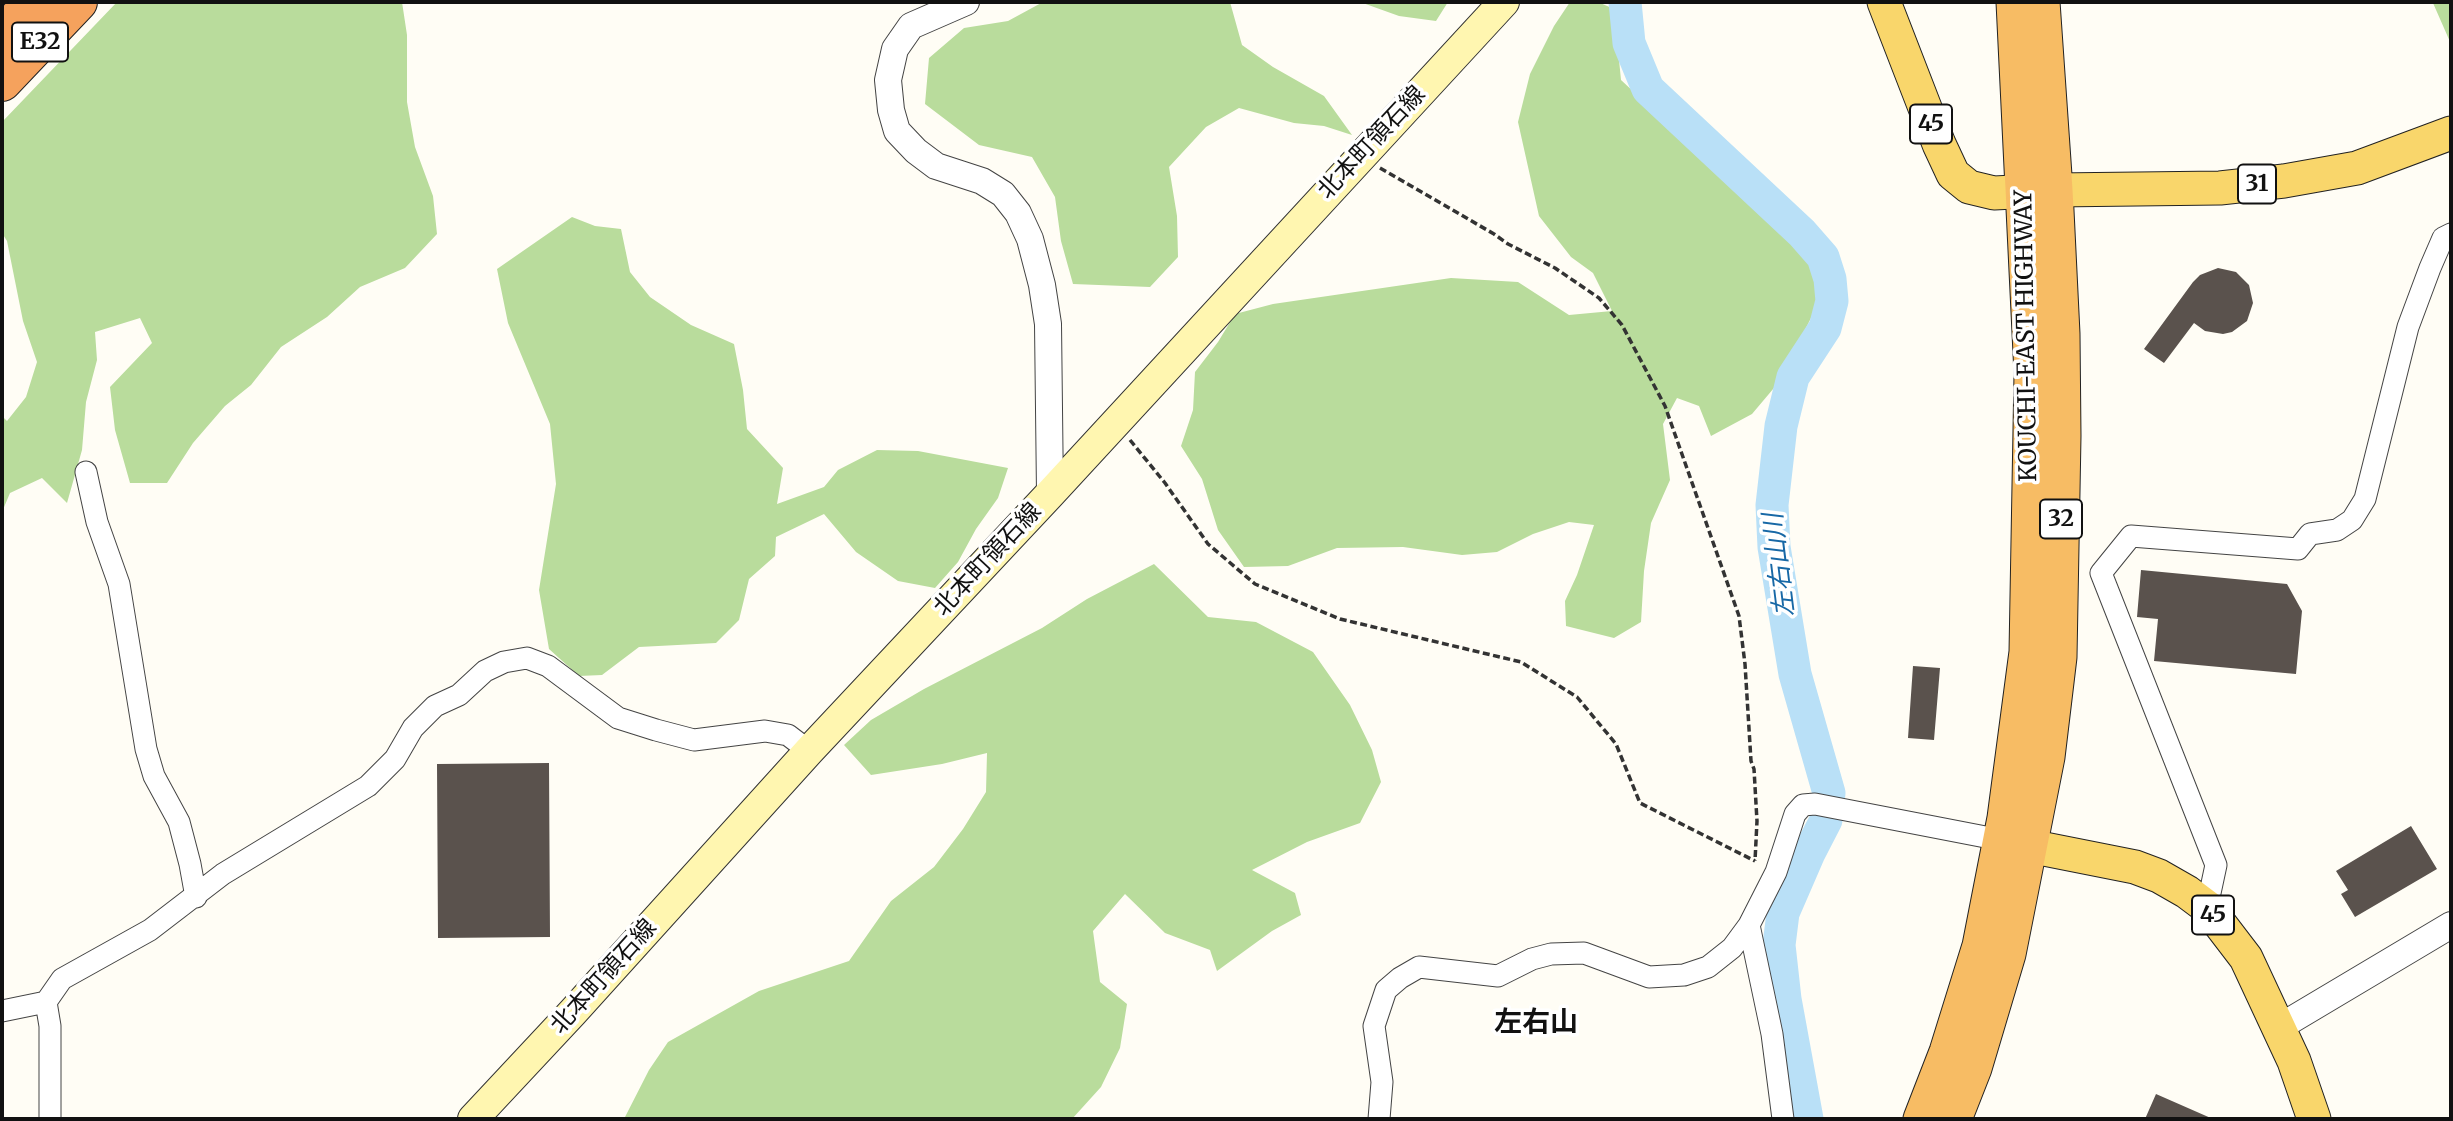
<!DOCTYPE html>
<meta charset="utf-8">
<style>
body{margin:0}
#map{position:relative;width:2453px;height:1121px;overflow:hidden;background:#fffdf5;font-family:Merriweather,serif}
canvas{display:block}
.frame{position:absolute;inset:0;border:4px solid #111;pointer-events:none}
</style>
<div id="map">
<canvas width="2453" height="1121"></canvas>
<div class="frame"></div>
</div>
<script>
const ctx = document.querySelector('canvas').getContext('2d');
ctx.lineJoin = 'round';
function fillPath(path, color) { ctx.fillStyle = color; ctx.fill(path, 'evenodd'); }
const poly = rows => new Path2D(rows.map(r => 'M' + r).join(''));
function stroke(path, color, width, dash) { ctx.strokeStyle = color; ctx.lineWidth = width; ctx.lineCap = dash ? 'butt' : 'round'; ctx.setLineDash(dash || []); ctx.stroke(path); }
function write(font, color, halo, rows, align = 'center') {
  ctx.font = font + ' Merriweather,"Noto Sans JP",serif'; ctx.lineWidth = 7; ctx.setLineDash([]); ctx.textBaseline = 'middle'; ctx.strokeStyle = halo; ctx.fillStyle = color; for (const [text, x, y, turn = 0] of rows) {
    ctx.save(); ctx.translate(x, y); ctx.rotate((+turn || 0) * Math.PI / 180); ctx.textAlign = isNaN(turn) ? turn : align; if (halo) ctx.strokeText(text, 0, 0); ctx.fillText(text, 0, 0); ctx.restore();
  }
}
fillPath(poly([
 [117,2,402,2,407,35,407,102,415,147,433,196,437,234,405,268,360,287,327,317,281,347,251,385,225,406,193,443,167,483,130,483,115,430,110,387,152,343,140,318,95,332,97,360,86,402,82,450,67,503,42,478,10,493,2,512,2,416,7,421,26,397,37,362,23,321,7,241,2,233,2,122],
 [1043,2,1230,2,1242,45,1273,67,1324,96,1352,135,1324,126,1294,123,1239,108,1206,127,1169,167,1177,216,1178,257,1150,287,1073,284,1061,241,1055,197,1032,157,979,145,925,104,929,58,964,28,1008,21],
 [1360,2,1448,2,1436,21,1399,16],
 [1570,2,1598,2,1614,9,1621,80,1794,241,1811,263,1820,300,1779,382,1752,414,1711,436,1699,406,1677,398,1663,424,1670,480,1651,523,1644,571,1641,622,1614,638,1566,626,1565,601,1577,575,1594,525,1569,522,1533,534,1497,552,1462,555,1403,547,1337,548,1288,566,1244,567,1218,530,1202,479,1181,446,1193,410,1195,372,1218,342,1235,314,1273,304,1451,278,1518,282,1569,315,1612,311,1593,273,1571,257,1539,216,1518,122,1530,74,1554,26],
 [2432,2,2451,2,2451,44,2433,3],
 [572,217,595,226,621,229,630,272,650,297,691,325,734,344,743,390,747,429,783,468,777,504,824,487,838,470,877,450,918,451,1008,468,998,498,976,529,958,562,935,588,898,581,856,552,824,514,776,537,775,556,749,579,739,620,716,643,639,647,602,675,579,676,549,649,539,590,556,484,550,424,508,323,497,269],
 [1154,564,1208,617,1256,622,1313,652,1350,705,1372,750,1381,782,1360,823,1307,842,1252,870,1295,893,1301,915,1272,931,1217,971,1210,950,1165,933,1125,894,1093,931,1100,982,1127,1004,1120,1048,1101,1087,1072,1119,624,1119,649,1070,668,1042,759,991,849,961,891,901,934,867,963,829,986,792,987,753,942,764,871,775,844,745,871,720,924,689,1042,628,1087,599]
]), '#b9dc9c');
stroke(poly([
 [1625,2,1629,43,1648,89,1802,233,1823,257,1830,279,1832,301,1825,328,1793,377,1781,426,1772,505,1774,547,1795,674,1829,793,1826,820,1809,853,1783,913,1779,945,1785,999,1807,1119]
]), '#b9e0f7', 33);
fillPath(poly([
 [2218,268,2236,272,2249,285,2253,303,2247,321,2232,332,2223,334,2205,331,2194,323,2164,363,2144,349,2193,282,2200,275],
 [2141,570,2287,584,2302,611,2296,674,2154,661,2158,619,2137,617],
 [1913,666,1940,668,1934,740,1908,738],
 [549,763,550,937,438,938,437,764],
 [2411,826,2437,869,2355,917,2341,894,2348,890,2336,871],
 [2156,1094,2213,1119,2145,1119]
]), '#5a524d');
const minor = poly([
 [86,472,97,522,119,584,146,749,154,776,179,822,190,864,196,897],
 [2207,907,2216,865,2101,573,2131,536,2298,549,2310,534,2337,530,2352,520,2365,499,2408,327,2430,268,2443,238,2451,234],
 [1749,925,1772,1034,1783,1119],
 [2,1011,46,1002],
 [50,1119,50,1026,46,1002,62,979,150,930,223,874,368,786,395,759,413,728,435,706,459,695,485,671,504,662,527,658,548,666,618,718,656,730,694,740,765,731,788,735,809,751],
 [1379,1119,1382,1082,1374,1026,1386,990,1400,978,1419,967,1498,976,1532,959,1551,954,1584,953,1649,977,1684,975,1708,967,1732,948,1749,925,1776,872,1795,814,1803,805,1815,804,2001,840]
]);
const tertiary = poly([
 [966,2,911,26,895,49,888,80,891,110,897,131,916,151,936,166,982,181,1003,194,1018,213,1030,239,1042,285,1048,324,1050,494],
 [2278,1028,2451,925]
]);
const secondary = poly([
 [473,1119,573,1012,809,751,1050,494,1504,2]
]);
const primary = poly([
 [1884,2,1939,144,1953,174,1969,187,1994,193,2055,190,2220,188,2284,181,2357,168,2451,133],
 [2004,841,2135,867,2159,876,2187,892,2207,907,2246,958,2294,1061,2314,1119]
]);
const trunk = poly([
 [1921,1119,1947,1052,1980,946,2005,818,2027,652,2032,374,2014,2],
 [1954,1119,1974,1068,2008,954,2047,757,2059,657,2063,436,2062,334,2055,190,2042,2]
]);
const motorway = poly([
 [2,36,33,2],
 [2,82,78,2]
]);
stroke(minor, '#444', 23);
stroke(tertiary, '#444', 28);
stroke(secondary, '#333', 32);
stroke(primary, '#222', 35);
stroke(trunk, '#222', 37);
stroke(motorway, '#222', 40);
stroke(poly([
 [1380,168,1494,234,1508,244,1555,268,1599,298,1622,325,1665,406,1739,616,1745,664,1751,761,1754,769,1757,821,1755,861],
 [1130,440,1165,483,1208,544,1255,584,1340,619,1521,662,1577,697,1616,744,1640,803,1755,861]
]), '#333', 3.5, [7, 3.5]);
stroke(minor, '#fff', 21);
stroke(tertiary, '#fff', 26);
stroke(secondary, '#fff6b0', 30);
stroke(primary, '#f9d66b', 33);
stroke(trunk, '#f7bc64', 35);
stroke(motorway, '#f5a25d', 38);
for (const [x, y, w] of [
 [40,42,56],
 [1931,124,42],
 [2257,184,38],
 [2061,519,42],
 [2213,915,42]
]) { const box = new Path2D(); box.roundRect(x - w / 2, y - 19.5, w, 39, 5); ctx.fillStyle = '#fff'; ctx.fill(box); stroke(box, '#111', 2); }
write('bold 23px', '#111', null, [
 ["E32",40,42],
 ["45",1931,124],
 ["31",2257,184],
 ["32",2061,519],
 ["45",2213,915]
]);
write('24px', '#111', '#fff', [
 ["北本町領石線",1372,143,-47],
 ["KOUCHI-EAST HIGHWAY",2027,336,-91],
 ["北本町領石線",988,560,-47],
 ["北本町領石線",604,977,-48]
]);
write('italic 26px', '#1768a6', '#fff', [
 ["左右山川",1780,565,-97]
]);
write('bold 28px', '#111', '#fff', [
 ["左右山",1536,1023]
]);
</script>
